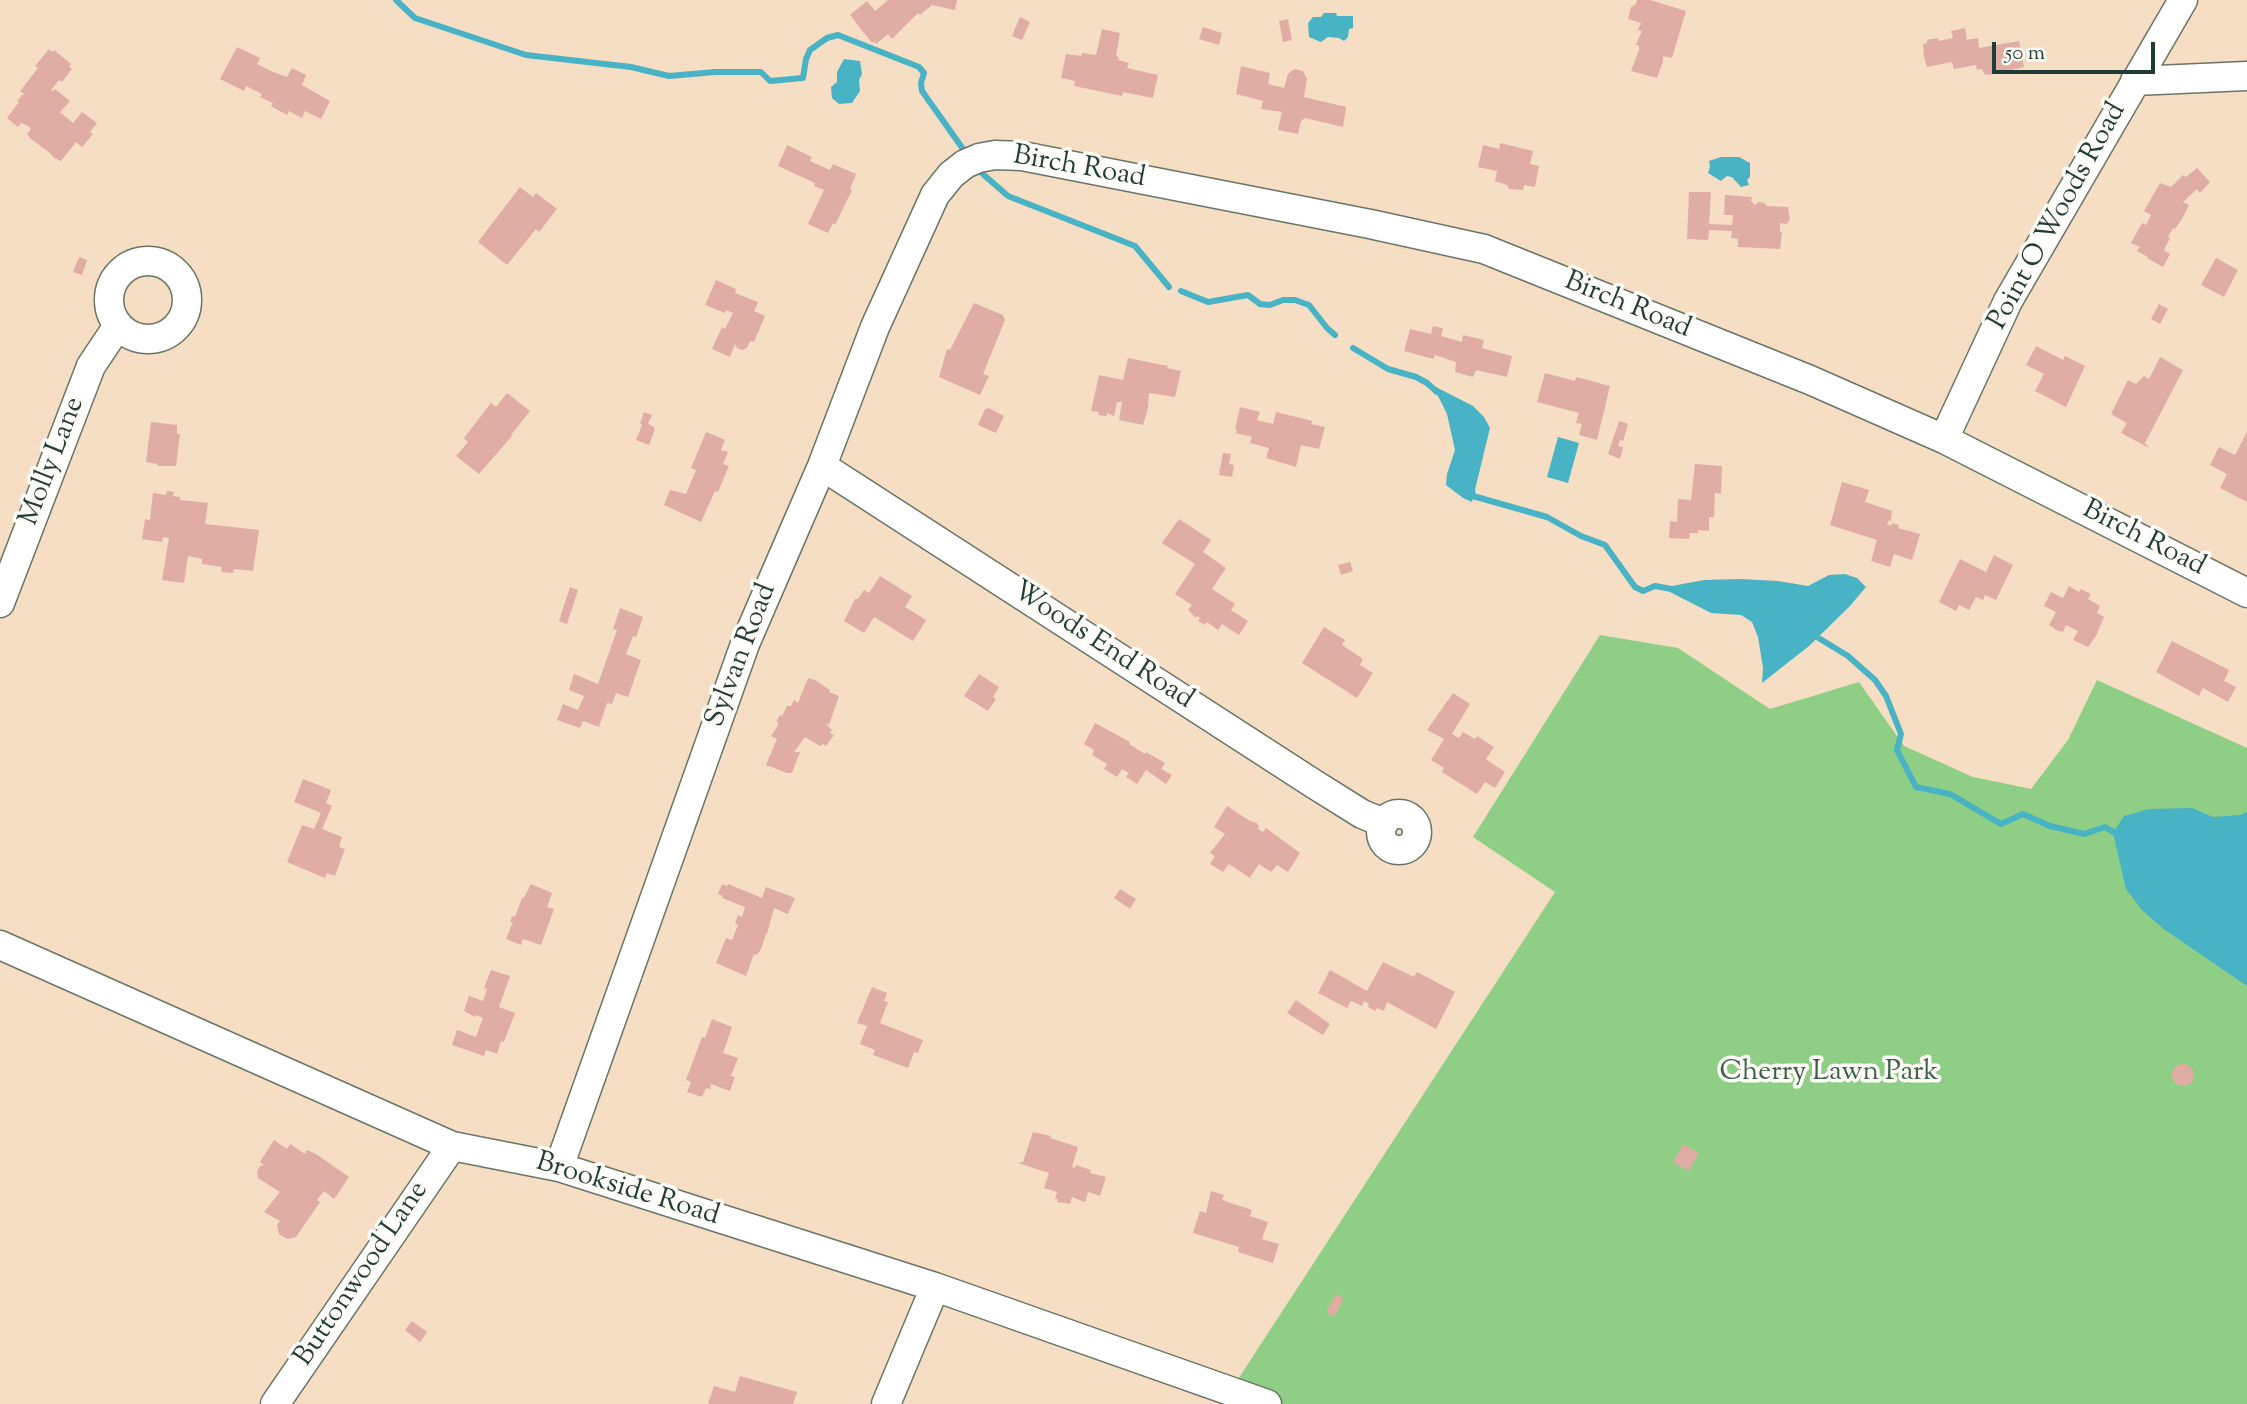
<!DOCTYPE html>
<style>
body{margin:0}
#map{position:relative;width:2247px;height:1404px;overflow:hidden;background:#f5dec4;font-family:"Sorts Mill Goudy",serif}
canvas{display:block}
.scale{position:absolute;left:1992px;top:42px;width:163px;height:32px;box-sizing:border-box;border:4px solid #1f3d34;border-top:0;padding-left:9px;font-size:21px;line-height:24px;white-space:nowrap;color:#1f3d34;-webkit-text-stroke:5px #fdfcf7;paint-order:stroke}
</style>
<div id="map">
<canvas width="2247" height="1404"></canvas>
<div class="scale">50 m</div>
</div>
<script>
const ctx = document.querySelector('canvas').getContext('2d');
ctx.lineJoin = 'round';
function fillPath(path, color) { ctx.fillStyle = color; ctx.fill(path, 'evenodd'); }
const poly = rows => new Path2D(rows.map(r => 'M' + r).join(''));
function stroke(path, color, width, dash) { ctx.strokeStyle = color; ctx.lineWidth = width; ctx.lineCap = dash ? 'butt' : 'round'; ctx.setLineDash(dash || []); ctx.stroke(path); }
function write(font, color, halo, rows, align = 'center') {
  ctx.font = font + ' "Sorts Mill Goudy",serif'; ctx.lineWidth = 7; ctx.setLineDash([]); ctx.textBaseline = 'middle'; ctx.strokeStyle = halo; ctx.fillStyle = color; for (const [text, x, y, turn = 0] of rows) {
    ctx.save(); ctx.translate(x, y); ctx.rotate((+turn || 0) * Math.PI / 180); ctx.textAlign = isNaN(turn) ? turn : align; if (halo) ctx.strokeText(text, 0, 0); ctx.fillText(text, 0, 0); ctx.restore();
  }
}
fillPath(poly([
 [1600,635,1678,648,1770,709,1859,682,1904,746,1973,777,2031,789,2068,740,2097,680,2247,748,2247,1404,1267,1404,1231,1390,1555,892,1473,837]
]), '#8ece85');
fillPath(poly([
 [1324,13,1336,13,1337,16,1353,16,1353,28,1349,29,1348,37,1344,41,1339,38,1328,37,1321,42,1309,37,1308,23,1313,17,1321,17],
 [844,59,860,61,862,74,859,80,860,91,852,103,839,104,832,98,831,87,837,82,837,72],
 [1721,157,1739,157,1750,163,1750,177,1747,180,1749,185,1741,187,1732,177,1727,176,1721,181,1708,173,1710,167,1709,161],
 [1434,386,1473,406,1484,417,1490,428,1472,502,1463,498,1446,485,1447,474,1455,450,1447,414,1438,396,1431,389],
 [1558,437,1579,443,1568,483,1547,477],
 [1845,574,1857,578,1866,587,1850,606,1809,646,1762,683,1763,668,1758,637,1752,622,1741,615,1711,613,1670,592,1669,589,1672,586,1704,580,1740,579,1778,581,1808,586,1829,575],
 [2192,808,2213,817,2240,815,2247,812,2247,986,2165,930,2142,910,2126,889,2113,833,2124,816,2149,809]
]), '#47b3c4');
stroke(poly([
 [396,0,415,18,526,55,631,67,669,76,715,72,761,72,770,81,803,78,806,59,810,50,827,38,838,35,919,67,924,73,921,83,922,91,968,156],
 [976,168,1008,196,1135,246,1169,287],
 [1181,291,1208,302,1248,295,1260,304,1270,305,1283,300,1295,300,1309,305,1327,328,1335,335],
 [1353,348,1388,369,1416,377,1427,383,1437,392],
 [1472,489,1473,496,1547,517,1581,536,1605,545,1635,587,1643,591,1655,586,1677,590],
 [1812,634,1848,656,1875,680,1886,696,1901,734,1897,750,1916,787,1950,794,2001,824,2023,814,2050,826,2084,834,2105,827,2120,836]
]), '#47b3c4', 6);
fillPath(poly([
 [888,0,957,0,955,10,932,5,920,15,918,13,892,39,888,34,876,44,874,41,872,43,850,15,867,1,875,11],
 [1637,0,1650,0,1686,11,1672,58,1663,56,1663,61,1657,78,1631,71,1639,50,1639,45,1636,45,1642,31,1638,30,1641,23,1628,19,1631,7,1636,4],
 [1020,17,1030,22,1022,40,1012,36],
 [1288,19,1292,40,1283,42,1279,21],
 [1203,27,1222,33,1219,45,1199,39],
 [1965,28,1967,40,1978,38,1979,48,2019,41,2024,67,1989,75,1984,74,1982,69,1977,70,1976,65,1954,69,1952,62,1927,67,1923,53,1924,53,1923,44,1927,43,1927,40,1938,38,1939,41,1953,38,1951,31],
 [1102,29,1120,33,1116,56,1119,57,1118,60,1129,63,1127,68,1158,75,1153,98,1123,92,1122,96,1074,86,1075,81,1061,78,1066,54,1081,56,1082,53,1096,55],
 [237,47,260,58,257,64,273,72,287,77,292,68,306,75,302,85,330,101,321,119,305,111,302,118,289,111,287,115,271,106,273,103,260,97,262,94,246,86,244,91,220,79],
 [49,49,52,52,54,50,71,64,69,66,72,69,62,82,59,80,51,90,53,91,55,89,70,101,60,112,73,123,82,112,97,123,90,132,93,134,82,147,76,142,61,161,54,158,50,153,31,139,27,134,31,129,28,126,21,123,18,127,7,118,19,102,17,101,22,95,25,95,20,91,38,68,35,66],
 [1241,66,1270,73,1268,84,1284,88,1288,74,1294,69,1303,71,1307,79,1304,97,1346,107,1343,127,1305,118,1301,121,1298,134,1278,130,1282,112,1261,109,1263,101,1236,94],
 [1500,143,1533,151,1530,164,1539,166,1535,187,1524,185,1523,190,1509,189,1507,185,1495,181,1497,171,1478,167,1483,145,1499,149],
 [787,145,812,157,810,161,830,170,833,164,856,174,850,189,852,190,835,225,833,223,828,233,808,224,824,190,814,186,815,183,778,166],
 [2197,168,2210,182,2200,193,2197,189,2183,202,2189,205,2182,219,2175,229,2173,228,2168,237,2170,238,2164,250,2170,254,2163,267,2147,258,2148,257,2137,251,2140,247,2131,243,2142,223,2146,225,2151,215,2144,211,2160,183,2171,187,2183,175,2186,177],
 [520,187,533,197,536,193,557,209,539,232,536,229,507,265,478,242],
 [1689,192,1711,192,1709,224,1732,225,1733,215,1724,215,1725,195,1752,197,1751,201,1755,205,1759,202,1764,203,1767,206,1788,207,1790,219,1787,224,1780,223,1780,232,1782,232,1780,249,1738,247,1738,239,1731,238,1732,231,1709,230,1708,240,1687,239],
 [79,257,87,260,82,275,73,272],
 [2216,258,2238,270,2224,297,2201,285],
 [716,280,736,289,735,293,758,302,754,311,765,316,754,342,750,341,747,348,742,350,737,348,735,344,730,357,712,349,722,327,725,329,733,313,726,310,725,313,705,305],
 [974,303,1003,315,1005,320,983,374,989,376,980,395,939,377,947,349,950,350],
 [2159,304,2168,309,2160,324,2151,319],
 [1433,326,1443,328,1441,336,1462,342,1463,335,1484,340,1482,348,1512,356,1507,377,1476,370,1473,377,1455,372,1456,362,1435,355,1433,359,1404,351,1410,329,1431,334],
 [2036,346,2063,360,2065,356,2085,366,2066,407,2035,391,2044,374,2026,365],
 [2160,357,2183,370,2145,443,2149,448,2121,433,2127,423,2111,414,2128,380,2136,384,2144,376,2149,379],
 [1128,358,1168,366,1167,368,1181,371,1175,397,1149,393,1148,408,1143,425,1119,420,1122,402,1117,402,1114,416,1107,413,1107,416,1098,415,1099,412,1091,411,1099,375,1123,380],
 [1545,373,1575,381,1576,377,1610,386,1597,440,1579,435,1582,424,1576,423,1579,413,1537,402],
 [507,393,530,411,511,435,512,436,479,474,456,456,468,442,464,438,491,403,496,407],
 [1240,407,1260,412,1257,420,1273,424,1276,412,1313,421,1311,424,1325,427,1319,449,1301,445,1296,467,1266,458,1269,448,1250,443,1252,437,1236,433,1237,429,1235,429],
 [989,408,1004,416,996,433,978,425,985,409],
 [644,412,652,415,648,424,654,427,655,429,649,445,636,440,642,425,640,424],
 [1619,421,1628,424,1623,441,1620,440,1618,446,1623,447,1620,459,1608,454],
 [151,422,177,425,177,434,180,434,176,466,157,466,158,464,146,462],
 [706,432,725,440,721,450,728,452,723,464,729,466,718,492,715,491,701,522,664,505,670,490,686,494,696,470,691,468],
 [2247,432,2247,502,2220,488,2227,474,2210,465,2219,447,2235,455],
 [1223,453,1231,454,1229,464,1234,465,1232,477,1219,475],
 [1695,464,1722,466,1721,494,1715,493,1714,517,1709,517,1709,531,1698,530,1698,533,1690,533,1689,539,1669,538,1670,521,1677,522,1678,499,1691,500],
 [1842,482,1869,490,1865,502,1892,511,1891,521,1889,520,1887,524,1891,526,1892,523,1899,525,1898,528,1920,534,1912,560,1894,554,1890,567,1871,561,1877,540,1830,525],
 [167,491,174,492,173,496,180,497,180,500,208,503,205,524,259,530,253,571,234,569,233,573,221,572,222,567,202,564,202,559,188,556,184,583,162,580,169,538,163,537,162,542,142,539,145,519,150,520,153,493,166,495],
 [1179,519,1211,540,1203,552,1226,568,1212,589,1235,604,1231,610,1248,621,1239,635,1222,624,1218,630,1207,622,1205,625,1198,621,1200,618,1197,616,1196,618,1188,610,1192,605,1175,594,1195,564,1162,543],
 [1994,555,2013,565,1996,600,1985,595,1983,600,1976,597,1969,610,1959,605,1956,611,1939,602,1960,559,1986,572],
 [1350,562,1353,571,1341,575,1338,565],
 [880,576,912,596,905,607,926,620,913,641,874,617,864,633,844,621,855,599,858,599,864,590,869,593],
 [2069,586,2079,592,2081,589,2091,594,2088,599,2100,606,2097,613,2104,617,2096,636,2088,647,2073,640,2078,631,2066,625,2063,632,2058,631,2049,625,2056,612,2044,606,2051,592,2063,598],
 [570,587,578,590,567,624,559,621],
 [620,608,643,617,636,637,633,636,626,654,641,660,628,697,616,693,612,704,607,703,599,727,583,721,580,728,557,720,563,704,578,710,584,696,569,690,574,674,598,684,617,630,613,629],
 [1324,627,1345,640,1342,645,1363,659,1360,665,1373,673,1357,698,1302,663],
 [2172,641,2229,670,2224,681,2236,687,2228,702,2203,688,2199,696,2156,672],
 [979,674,999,687,993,697,996,699,988,711,964,696],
 [808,678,817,681,830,690,829,692,839,696,829,725,825,723,832,730,830,733,834,735,826,746,823,744,820,746,805,737,794,752,800,752,792,773,787,773,766,765,777,739,771,736,778,725,777,720,780,715,782,716,787,706,791,706,794,700,798,703],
 [1453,693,1470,704,1452,734,1459,738,1463,732,1475,739,1477,736,1494,747,1486,759,1505,772,1495,788,1485,782,1477,794,1442,772,1444,768,1431,760,1444,739,1427,730],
 [1095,723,1130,742,1129,744,1145,754,1146,752,1165,763,1161,769,1172,775,1166,784,1146,770,1137,784,1126,777,1129,773,1122,769,1117,777,1104,769,1107,764,1092,755,1094,750,1084,744],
 [303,779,331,790,326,803,332,806,322,829,342,837,339,847,345,849,335,876,327,873,325,878,287,862,302,825,314,829,321,813,294,802],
 [1227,806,1250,821,1257,823,1259,827,1258,829,1263,832,1266,828,1300,853,1288,872,1277,865,1271,872,1259,864,1250,878,1229,864,1223,872,1210,864,1215,856,1210,853,1225,834,1214,827],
 [531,884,552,893,547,907,554,909,541,945,523,939,521,945,506,939,513,922,510,922,512,916,515,917,522,898,524,898],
 [722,884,727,886,728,884,762,898,766,887,795,898,788,914,774,908,767,934,766,934,761,949,757,955,754,954,746,976,716,963,726,938,732,940,738,925,735,923,738,915,742,917,745,907,722,898,723,896,718,894],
 [1120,889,1136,899,1130,909,1114,898],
 [1383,962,1414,977,1417,972,1455,992,1436,1029,1387,1002,1384,1011,1377,1008,1375,1011,1368,1007,1369,1004,1364,1001,1362,1006,1351,1001,1347,1008,1318,993,1330,970,1367,991],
 [491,970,510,976,499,1007,515,1013,504,1042,501,1041,497,1054,486,1050,484,1056,452,1045,457,1030,476,1037,483,1018,476,1015,475,1017,464,1011,469,996,483,1001,487,989,484,988],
 [872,987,887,993,884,1001,888,1002,880,1023,923,1040,918,1053,914,1052,908,1068,873,1055,875,1050,860,1044,867,1026,857,1023],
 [1296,1000,1330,1024,1323,1035,1287,1013],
 [712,1019,732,1027,723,1053,738,1058,731,1076,735,1077,730,1091,711,1084,710,1089,706,1088,702,1097,687,1092,691,1082,686,1080,699,1045,702,1037,705,1038],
 '2172 1075a11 11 0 1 1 22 0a11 11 0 1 1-22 0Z',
 [1033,1132,1051,1136,1050,1138,1078,1147,1072,1167,1075,1168,1076,1165,1091,1170,1090,1173,1106,1177,1100,1196,1088,1192,1085,1202,1072,1197,1070,1204,1057,1202,1058,1199,1055,1199,1057,1192,1044,1188,1049,1173,1018,1163,1023,1162],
 [274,1140,287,1149,290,1144,305,1154,307,1150,316,1154,349,1177,334,1199,324,1191,317,1200,320,1202,296,1237,287,1239,279,1234,277,1225,280,1221,264,1212,280,1192,258,1178,257,1171,260,1166,264,1165,260,1162],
 [1683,1144,1699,1153,1689,1171,1673,1162],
 [1211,1191,1224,1195,1222,1200,1252,1210,1250,1216,1268,1222,1262,1239,1279,1244,1273,1263,1238,1252,1239,1247,1193,1233,1200,1211,1206,1213],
 [1336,1294,1344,1298,1334,1317,1326,1312],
 [412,1321,427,1332,420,1342,405,1330],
 [740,1376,797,1392,793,1404,708,1404,714,1386,735,1392]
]), '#e0ada5');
const minor = poly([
 [2135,81,2247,76],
 '109 300a39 39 0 1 1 78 0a39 39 0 1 1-78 0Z',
 [1944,439,2008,301,2183,0],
 [822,466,1314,784,1362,814,1384,823],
 [0,603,91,366,113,333,119,327],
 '1381 832a18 18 0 1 1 36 0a18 18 0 1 1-36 0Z',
 [0,945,452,1146,559,1167,935,1287,1267,1404],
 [559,1167,745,644,822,466,875,327,935,195,951,175,965,164,979,158,995,155,1022,156,1370,224,1484,249,1810,380,1944,439,2247,593],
 [275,1404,452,1146],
 [886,1404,935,1287]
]);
stroke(minor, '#6a7566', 31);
stroke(minor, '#fff', 28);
write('28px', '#1f3d34', '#fdfcf7', [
 ["Birch Road",1079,169,10],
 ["Point O Woods Road",2059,217,-61],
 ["Birch Road",1627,307,22],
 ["Molly Lane",54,462,-69],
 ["Birch Road",2143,540,27],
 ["Woods End Road",1102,647,33],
 ["Sylvan Road",743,656,-69],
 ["Brookside Road",627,1191,17],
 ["Buttonwood Lane",363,1275,-56]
]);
write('28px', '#3b6148', '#fdfcf7', [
 ["Cherry Lawn Park",1829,1074]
]);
</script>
